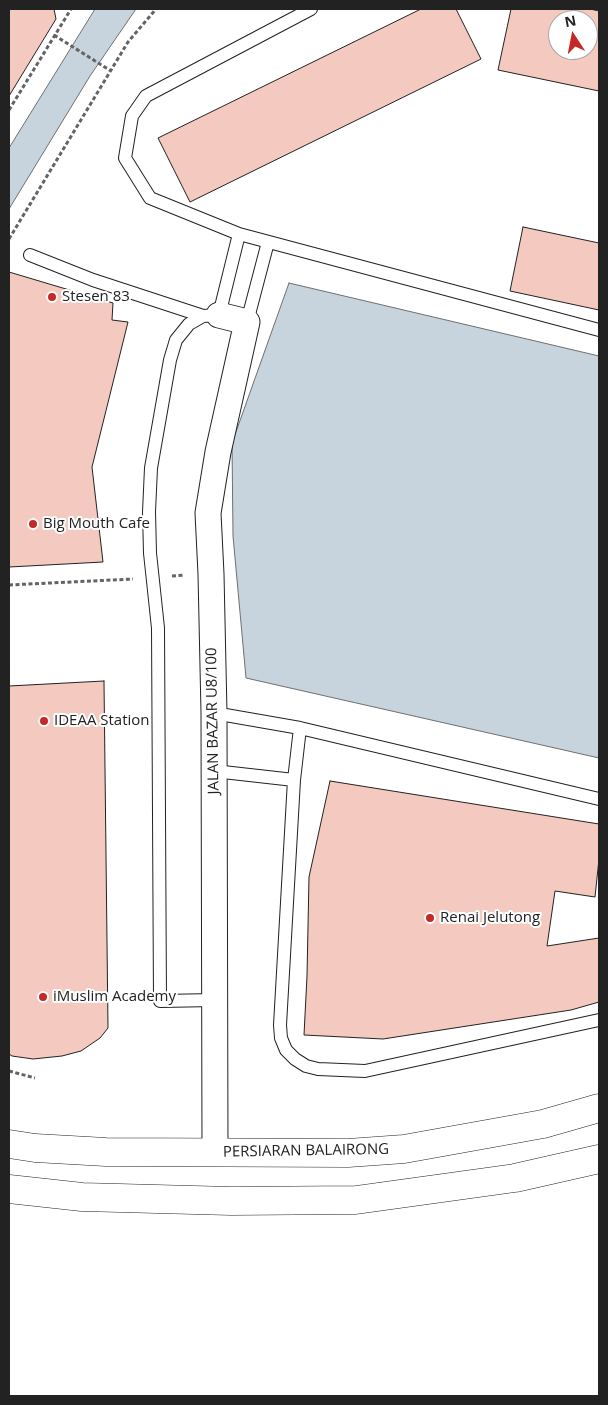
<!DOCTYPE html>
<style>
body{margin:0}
#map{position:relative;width:608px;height:1405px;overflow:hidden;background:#fff;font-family:"Open Sans",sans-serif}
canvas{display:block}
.frame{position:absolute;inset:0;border:10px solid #222;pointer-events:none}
.north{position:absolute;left:548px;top:10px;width:50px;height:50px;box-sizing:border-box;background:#fff;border:1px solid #a7a7a7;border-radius:50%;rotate:349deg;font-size:14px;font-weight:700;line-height:20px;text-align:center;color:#222}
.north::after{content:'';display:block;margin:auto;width:18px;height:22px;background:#c62828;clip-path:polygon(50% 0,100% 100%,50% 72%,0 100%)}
</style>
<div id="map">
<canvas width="608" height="1405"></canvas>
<div class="frame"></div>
<div class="north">N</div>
</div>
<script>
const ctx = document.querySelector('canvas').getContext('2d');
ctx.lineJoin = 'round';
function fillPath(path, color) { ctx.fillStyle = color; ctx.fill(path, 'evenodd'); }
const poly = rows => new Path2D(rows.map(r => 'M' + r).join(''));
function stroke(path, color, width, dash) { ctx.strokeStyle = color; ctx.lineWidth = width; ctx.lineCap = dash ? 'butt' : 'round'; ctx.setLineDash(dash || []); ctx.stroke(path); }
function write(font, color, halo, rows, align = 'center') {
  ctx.font = font + ' "Open Sans",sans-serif'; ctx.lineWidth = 4; ctx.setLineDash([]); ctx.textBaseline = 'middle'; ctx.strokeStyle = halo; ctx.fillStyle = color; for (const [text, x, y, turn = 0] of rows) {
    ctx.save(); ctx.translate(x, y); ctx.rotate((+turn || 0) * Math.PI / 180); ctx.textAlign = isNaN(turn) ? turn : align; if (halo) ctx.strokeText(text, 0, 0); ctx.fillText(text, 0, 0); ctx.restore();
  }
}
const water = poly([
 [95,9,136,9,90,76,9,209,9,148,95,9],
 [289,283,599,356,599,758,246,678,233,536,232,443,289,283]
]);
fillPath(water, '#c7d3dd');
stroke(water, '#6f6f6f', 1);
const building = poly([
 [9,9,54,9,56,19,9,96,9,9],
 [421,9,456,9,481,59,190,202,158,138,421,9],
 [511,9,590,9,599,11,599,91,498,70,511,9],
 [558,20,588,20,588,50,558,50,558,20],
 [523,227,599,243,599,310,510,291,523,227],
 [9,272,113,303,112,320,128,322,92,467,103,562,9,567,9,272],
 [104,681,108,1028,100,1038,81,1051,62,1056,33,1059,12,1056,9,1054,9,686,104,681],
 [330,781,599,824,599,859,595,897,555,891,547,946,599,938,599,1002,571,1010,383,1039,304,1035,307,976,309,877,330,781]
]);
fillPath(building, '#f3c9c0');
stroke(building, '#222', 1);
const service = poly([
 [311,9,146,96,132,116,125,158,150,198,239,234,599,330],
 [30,255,93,280,203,316],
 [247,322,268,242],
 [214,713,300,728],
 [214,771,294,780],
 [599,799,300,728,294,780,280,1025,281,1038,286,1050,295,1059,306,1066,318,1069,365,1071,599,1020],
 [215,1000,160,1001,158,628,150,553,149,512,151,468,170,360,176,340,189,324,203,316,219,315,239,234]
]);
const minor = poly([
 [215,1152,214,713,211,574,208,513,218,452,247,322,219,315]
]);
const tertiary = poly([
 [9,1144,35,1148,106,1152,348,1153,404,1149,543,1124,599,1108],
 [9,1189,82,1197,231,1201,356,1200,515,1178,599,1159]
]);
stroke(service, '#222', 14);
stroke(minor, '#222', 27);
stroke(tertiary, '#222', 29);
stroke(poly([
 [54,35,111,71],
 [9,110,71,9],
 [9,239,128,42,156,9],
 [172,576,185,575],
 [9,585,133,579],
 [9,1071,35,1078]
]), '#646464', 3, [4, 2.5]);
stroke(service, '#fff', 12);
stroke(minor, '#fff', 25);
stroke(tertiary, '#fff', 28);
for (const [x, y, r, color] of [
 [52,297,5,"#c62828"],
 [33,524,5,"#c62828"],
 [44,721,5,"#c62828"],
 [430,918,5,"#c62828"],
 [43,997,5,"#c62828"]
]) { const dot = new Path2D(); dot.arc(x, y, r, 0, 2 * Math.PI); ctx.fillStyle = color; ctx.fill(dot); stroke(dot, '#fff', 2); }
write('15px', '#222', '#fff', [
 ["Stesen 83",62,297],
 ["Big Mouth Cafe",43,524],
 ["IDEAA Station",54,721],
 ["Renai Jelutong",440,918],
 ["iMuslim Academy",53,997]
], 'left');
write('15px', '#222', '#fff', [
 ["JALAN BAZAR U8/100",213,721,-91],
 ["PERSIARAN BALAIRONG",306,1151,-1]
]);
</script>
